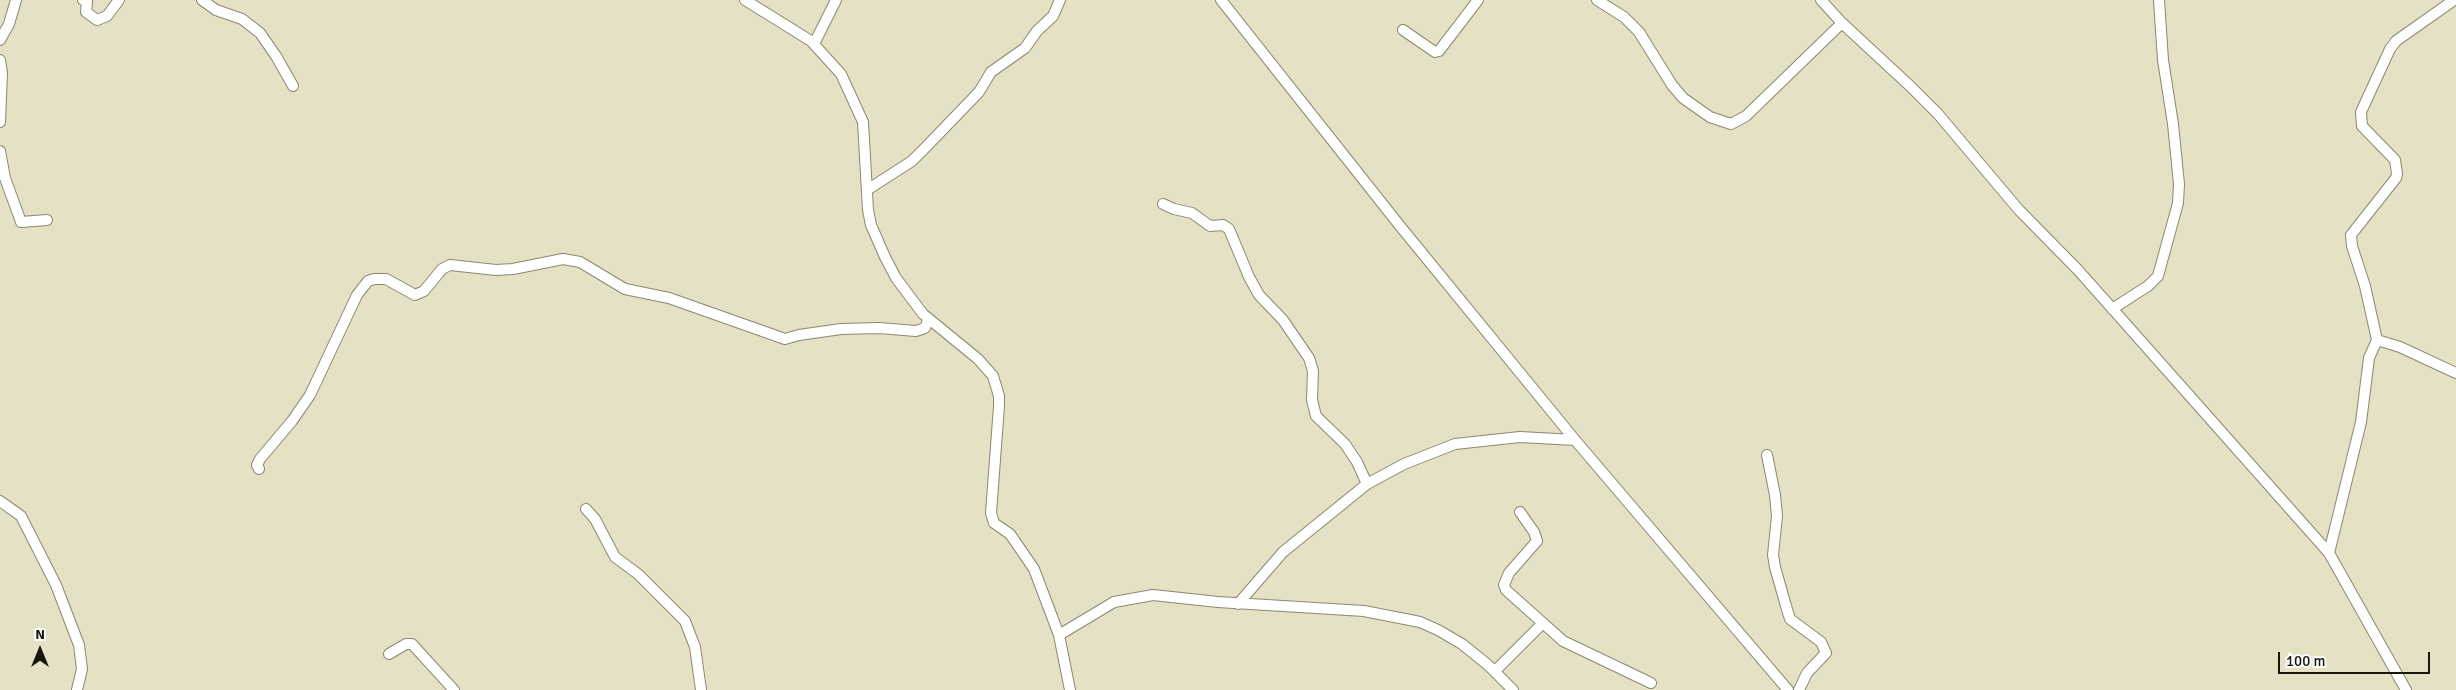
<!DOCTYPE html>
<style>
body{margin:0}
#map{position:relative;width:2456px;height:690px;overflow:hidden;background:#e4e1c5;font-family:Signika,sans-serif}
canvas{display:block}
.north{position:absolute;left:15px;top:625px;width:50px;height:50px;-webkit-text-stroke:4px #fff;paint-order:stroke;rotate:0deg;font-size:14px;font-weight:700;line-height:20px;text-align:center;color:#19170d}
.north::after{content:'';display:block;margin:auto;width:18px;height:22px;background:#19170d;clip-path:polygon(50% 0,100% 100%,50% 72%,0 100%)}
.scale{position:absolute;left:2278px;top:652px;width:152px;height:22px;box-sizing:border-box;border:2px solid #19170d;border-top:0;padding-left:6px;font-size:15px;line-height:18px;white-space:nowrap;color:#19170d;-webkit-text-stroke:4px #fff;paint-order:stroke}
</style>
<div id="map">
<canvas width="2456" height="690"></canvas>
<div class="north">N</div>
<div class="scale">100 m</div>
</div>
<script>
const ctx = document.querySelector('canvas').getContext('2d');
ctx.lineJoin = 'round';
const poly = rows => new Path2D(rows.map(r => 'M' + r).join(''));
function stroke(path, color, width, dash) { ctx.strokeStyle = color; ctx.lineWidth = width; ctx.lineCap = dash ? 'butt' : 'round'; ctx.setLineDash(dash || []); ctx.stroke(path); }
const minor = poly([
 [83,0,87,2,86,12,97,20,107,16,119,0],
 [202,0,216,10,242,19,260,33,276,56,293,86],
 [745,0,811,41,841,74,863,122,868,210,871,225,885,257,896,278,923,314,978,359,993,376,999,396,999,406,991,513,994,523,1010,534,1034,569,1059,635,1070,690],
 [1221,0,1400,226,1575,440,1788,690],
 [1597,0,1624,17,1639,32,1672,85,1683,98,1710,117,1731,124,1746,116,1842,23],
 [1821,0,1842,23,1910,86,1938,114,2019,210,2078,270,2329,553,2406,690],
 [1403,30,1435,52,1439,51,1478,0],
 [0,40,9,24,16,0],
 [814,44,836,0],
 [0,60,2,73,0,122],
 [0,151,5,178,21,222,47,220],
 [867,190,912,161,924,149,979,92,991,72,1025,48,1037,31,1053,16,1060,0],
 [1163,204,1174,209,1192,213,1210,226,1223,225,1229,229,1249,277,1259,295,1283,320,1309,358,1313,371,1312,400,1316,416,1345,444,1357,462,1367,484],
 [2112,309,2148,286,2158,276,2178,203,2179,184,2173,124,2163,60,2159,0],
 [2377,340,2400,347,2456,373],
 [1767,455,1775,495,1777,516,1773,555,1775,567,1786,606,1790,619,1821,642,1826,653,1807,673,1799,690],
 [259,469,257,465,260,459,292,421,310,395,357,295,368,281,374,279,386,279,415,295,424,291,442,269,450,265,496,270,513,269,563,259,580,262,625,289,669,298,785,339,799,335,841,329,879,328,916,331,925,328,928,320],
 [0,501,21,516,56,585,79,645,82,669,77,690],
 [586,509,595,519,615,557,638,574,685,621,695,647,701,690],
 [1520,512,1534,532,1537,541,1509,573,1504,585,1506,590,1563,641,1651,683],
 [2329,553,2361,422,2369,358,2377,340,2365,286,2352,246,2351,235,2396,178,2397,174,2395,160,2362,126,2361,112,2390,49,2396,41,2454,0],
 [1238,604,1283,552,1367,484,1404,464,1455,444,1520,437,1575,440],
 [1059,635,1114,602,1153,595,1218,602,1364,611,1420,622,1438,630,1462,644,1488,665,1513,690],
 [389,654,406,644,412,644,454,690],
 [1495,671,1543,623]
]);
stroke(minor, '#8c886f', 12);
stroke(minor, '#fff', 10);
</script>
